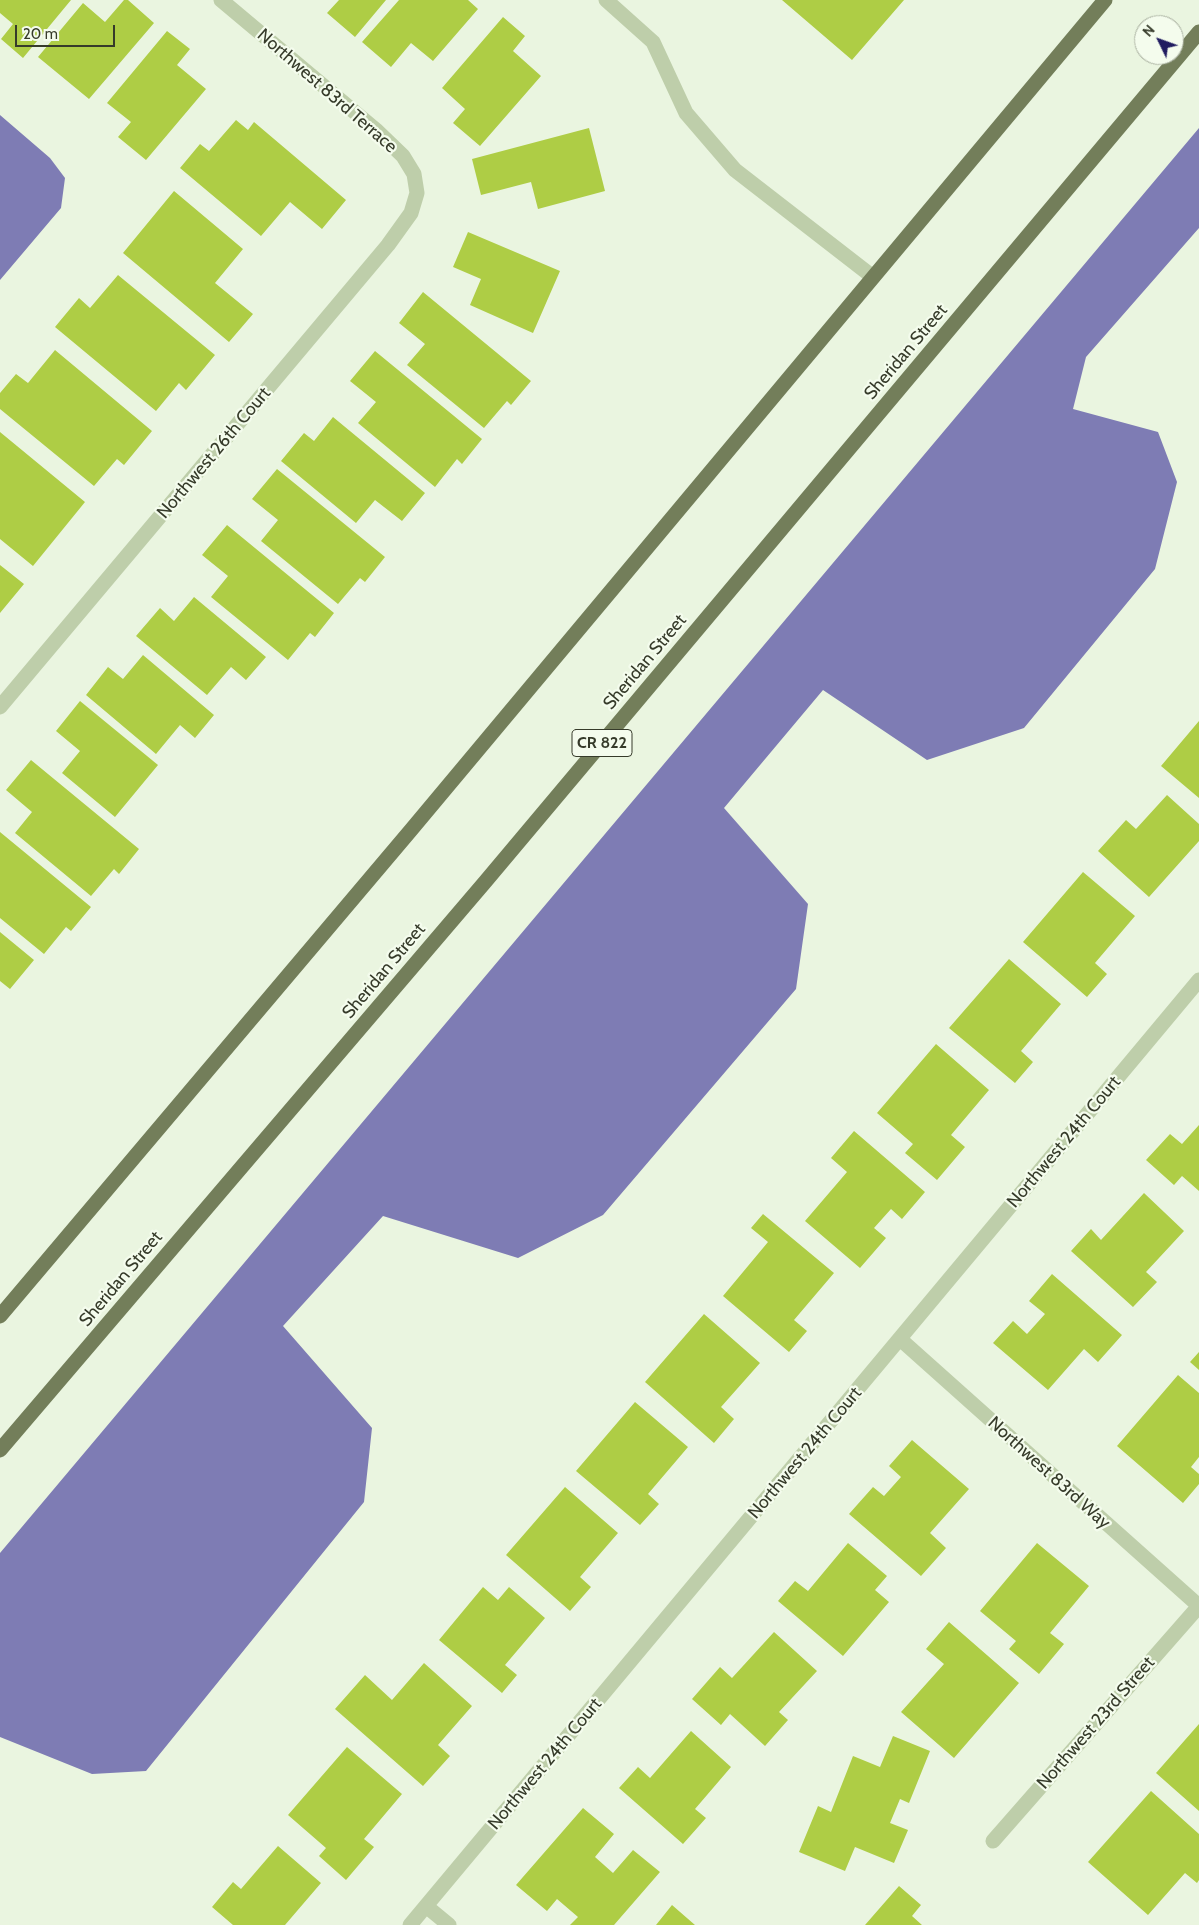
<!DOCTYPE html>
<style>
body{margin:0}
#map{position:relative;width:1199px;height:1925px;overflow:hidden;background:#eaf5e0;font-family:Cabin,sans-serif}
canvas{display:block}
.north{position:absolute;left:1134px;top:15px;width:50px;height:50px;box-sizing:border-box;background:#f4fced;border:1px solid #a8af9f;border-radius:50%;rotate:312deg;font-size:14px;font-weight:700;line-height:20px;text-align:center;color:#363b2a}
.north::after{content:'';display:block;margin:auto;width:18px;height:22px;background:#201c60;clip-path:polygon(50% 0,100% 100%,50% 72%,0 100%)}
.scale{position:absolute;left:15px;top:25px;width:100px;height:22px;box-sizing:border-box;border:2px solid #363b2a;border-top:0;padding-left:6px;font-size:15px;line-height:18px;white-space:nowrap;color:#363b2a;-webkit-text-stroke:4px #f4fced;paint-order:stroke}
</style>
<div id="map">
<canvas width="1199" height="1925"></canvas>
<div class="north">N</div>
<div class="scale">20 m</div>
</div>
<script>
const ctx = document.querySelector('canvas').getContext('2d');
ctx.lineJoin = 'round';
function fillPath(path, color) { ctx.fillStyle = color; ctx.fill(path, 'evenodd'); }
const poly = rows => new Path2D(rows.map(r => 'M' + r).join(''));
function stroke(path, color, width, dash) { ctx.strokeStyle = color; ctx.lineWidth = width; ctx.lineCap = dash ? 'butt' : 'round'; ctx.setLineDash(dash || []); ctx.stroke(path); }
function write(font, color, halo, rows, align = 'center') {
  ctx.font = font + ' Cabin,sans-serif'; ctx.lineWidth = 4.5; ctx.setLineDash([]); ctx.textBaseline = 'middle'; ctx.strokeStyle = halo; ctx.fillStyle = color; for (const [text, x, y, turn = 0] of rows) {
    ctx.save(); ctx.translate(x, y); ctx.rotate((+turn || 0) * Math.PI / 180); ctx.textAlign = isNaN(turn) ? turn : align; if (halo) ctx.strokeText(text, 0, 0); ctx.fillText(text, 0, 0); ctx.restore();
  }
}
fillPath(poly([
 [0,115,50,158,65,178,61,208,0,280],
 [1199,128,1199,228,1086,357,1073,409,1158,432,1177,482,1155,569,1024,728,927,760,823,690,724,808,808,904,796,989,603,1215,518,1258,383,1216,283,1326,372,1428,364,1502,146,1771,92,1774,0,1737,0,1553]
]), '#7e7cb4');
fillPath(poly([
 [0,0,71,0,23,58,1,39,13,24,0,13],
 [124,0,128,0,154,23,89,99,38,57,83,3,105,22],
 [339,0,386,0,355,37,327,13],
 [399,0,468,0,478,9,433,61,411,43,391,67,362,42],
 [782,0,904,0,852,60],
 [503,17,525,36,513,51,541,76,480,146,453,123,465,109,442,88],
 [167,31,190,49,177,65,206,89,146,160,118,137,131,122,107,103],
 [236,120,248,130,254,122,346,200,322,229,290,202,261,236,180,168,200,144,209,151],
 [589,128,605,191,538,209,531,182,481,195,472,159],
 [174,191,243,249,215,283,253,314,229,342,123,253],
 [468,232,560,271,533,333,470,305,481,279,453,267],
 [118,275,215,355,186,390,179,383,156,411,55,327,79,298,90,308],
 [423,292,531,381,511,405,507,401,484,428,407,365,425,344,399,323],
 [55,350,152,431,124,465,117,459,94,486,0,409,0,393,16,374,28,383],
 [375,351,482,439,462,464,457,459,435,487,358,423,376,402,350,381],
 [333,417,425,493,402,521,375,500,356,523,281,461,304,433,314,441],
 [0,432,85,502,33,566,0,539],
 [277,469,385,557,365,582,360,578,338,604,261,541,278,520,252,499],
 [227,525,334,613,315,637,310,633,288,660,211,597,228,576,202,555],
 [0,565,24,584,0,613],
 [194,597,266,657,246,680,231,667,207,695,136,636,160,608,174,621],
 [143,655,214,715,195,738,180,725,156,754,86,695,108,667,123,679],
 [80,701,158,765,115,817,62,773,80,751,56,731],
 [1199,721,1199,798,1161,766],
 [31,760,139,849,119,874,114,869,91,896,15,833,32,812,6,790],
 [1167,795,1199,824,1199,841,1149,897,1098,851,1126,820,1136,829],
 [0,832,91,907,71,931,66,927,44,954,0,918],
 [1083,872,1135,916,1095,963,1107,974,1087,997,1023,942],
 [0,932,34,960,10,989,0,981],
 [1009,959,1061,1004,1021,1051,1033,1062,1015,1083,949,1028],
 [936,1044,989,1090,951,1135,965,1147,937,1180,905,1153,913,1144,877,1113],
 [1199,1125,1199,1191,1182,1176,1174,1185,1146,1160,1170,1134,1182,1144],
 [854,1131,925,1192,902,1219,891,1209,874,1228,886,1238,860,1268,805,1221,847,1172,831,1158],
 [1144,1193,1184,1231,1146,1272,1157,1282,1133,1307,1071,1251,1091,1229,1101,1240],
 [763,1214,834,1273,794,1320,807,1331,789,1352,723,1296,768,1242,751,1228],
 [1052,1274,1122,1335,1098,1362,1084,1349,1048,1390,993,1343,1013,1321,1027,1334,1045,1314,1029,1301],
 [704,1314,760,1363,721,1407,734,1419,714,1443,645,1382],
 [1199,1352,1199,1370,1190,1362],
 [1178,1375,1199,1393,1199,1457,1191,1467,1199,1474,1199,1484,1183,1503,1117,1446],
 [635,1402,688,1447,648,1494,659,1504,640,1525,576,1471],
 [912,1440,969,1489,930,1533,946,1548,921,1576,849,1514,873,1487,884,1496,901,1477,889,1466],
 [565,1487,618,1533,580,1577,591,1587,570,1611,506,1555],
 [848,1543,887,1576,875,1590,889,1602,843,1656,778,1601,795,1581,808,1591],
 [1037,1543,1089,1586,1050,1633,1064,1644,1039,1674,1009,1649,1016,1641,980,1611],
 [483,1587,498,1600,509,1587,545,1618,505,1665,517,1675,502,1693,439,1640],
 [949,1622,1019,1683,954,1758,901,1712,944,1664,926,1649],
 [774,1632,817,1671,779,1712,788,1720,765,1746,730,1714,721,1725,692,1699,720,1667,732,1678],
 [424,1663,472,1706,438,1745,450,1756,423,1786,335,1709,365,1675,392,1700],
 [1199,1724,1199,1811,1156,1773],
 [691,1731,731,1767,695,1809,706,1818,683,1844,619,1788,638,1767,650,1778],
 [893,1736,930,1751,909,1803,900,1799,890,1823,908,1830,894,1863,855,1847,845,1871,799,1852,818,1806,831,1812,853,1756,880,1767],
 [347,1747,402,1794,364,1839,374,1847,346,1880,319,1856,326,1848,288,1815],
 [1151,1791,1199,1834,1199,1880,1197,1883,1185,1873,1148,1915,1088,1862],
 [583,1808,614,1834,595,1857,613,1873,633,1850,660,1872,614,1925,570,1925,578,1917,557,1899,547,1911,516,1885],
 [278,1846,321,1883,285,1925,233,1925,212,1907,233,1882,241,1889],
 [899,1886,921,1905,912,1916,922,1925,865,1925],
 [672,1905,695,1925,656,1925]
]), '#aecd45');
stroke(poly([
 [606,0,653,42,686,113,735,170,873,277],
 [0,707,388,245,411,213,417,193,414,174,403,156,376,130,221,0],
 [900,1339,1199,1606],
 [993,1841,1199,1606],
 [426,1906,449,1925],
 [410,1925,1199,980]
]), '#beceaa', 15);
stroke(poly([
 [0,1316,411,830,1105,0],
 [0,1450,485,882,1199,32]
]), '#737e5a', 15);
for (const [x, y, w] of [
 [602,743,60]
]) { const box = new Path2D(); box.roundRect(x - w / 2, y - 13.5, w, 27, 4); ctx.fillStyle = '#f4fced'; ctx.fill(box); stroke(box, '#363b2a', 1); }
write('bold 16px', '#363b2a', null, [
 ["CR 822",602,743]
]);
write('18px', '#363b2a', '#f4fced', [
 ["Northwest 83rd Terrace",327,91,41],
 ["Sheridan Street",906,352,-50],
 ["Northwest 26th Court",214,453,-50],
 ["Sheridan Street",645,662,-50],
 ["Sheridan Street",384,971,-50],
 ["Northwest 24th Court",1064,1142,-50],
 ["Sheridan Street",121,1279,-50],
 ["Northwest 24th Court",805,1453,-50],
 ["Northwest 83rd Way",1049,1473,42],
 ["Northwest 23rd Street",1096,1723,-49],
 ["Northwest 24th Court",545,1764,-50]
]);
</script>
